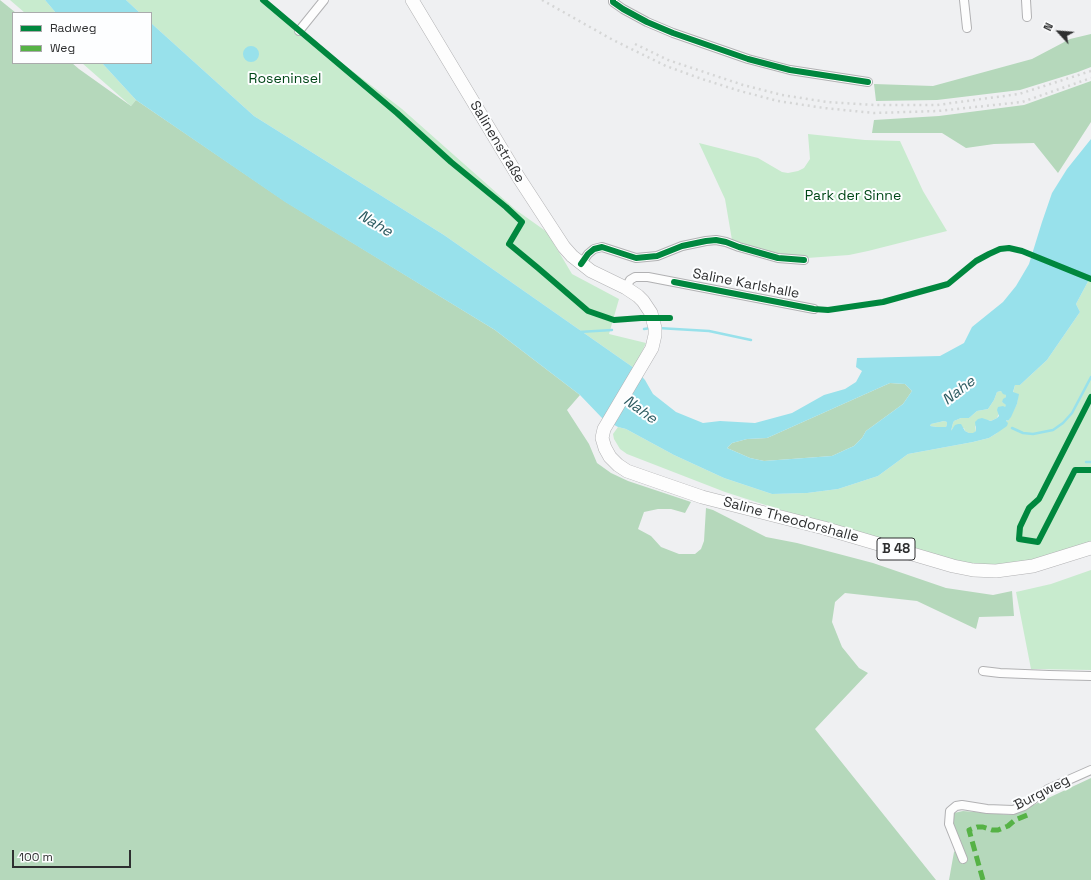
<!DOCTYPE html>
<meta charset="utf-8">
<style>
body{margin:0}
#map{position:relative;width:1091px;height:880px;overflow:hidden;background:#eff0f2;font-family:"Space Grotesk",sans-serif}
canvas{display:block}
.legend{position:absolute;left:12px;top:12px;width:140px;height:52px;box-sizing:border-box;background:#fdfeff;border:1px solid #aaabac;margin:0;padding:5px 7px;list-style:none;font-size:12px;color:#2e2f30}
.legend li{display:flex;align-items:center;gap:8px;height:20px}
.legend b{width:20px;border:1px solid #aaabac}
.north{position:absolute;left:1039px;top:12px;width:40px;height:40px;-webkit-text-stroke:3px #fdfeff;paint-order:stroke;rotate:296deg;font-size:11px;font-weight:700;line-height:16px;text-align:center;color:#2e2f30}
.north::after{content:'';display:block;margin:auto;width:14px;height:18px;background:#2e2f30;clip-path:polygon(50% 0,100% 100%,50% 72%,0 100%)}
.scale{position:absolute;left:12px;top:850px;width:119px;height:18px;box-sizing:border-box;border:2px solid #2e2f30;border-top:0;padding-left:5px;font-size:12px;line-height:14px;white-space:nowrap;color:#2e2f30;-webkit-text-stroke:3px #fdfeff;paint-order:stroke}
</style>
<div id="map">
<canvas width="1091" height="880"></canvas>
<ul class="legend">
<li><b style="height:5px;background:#00873e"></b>Radweg</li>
<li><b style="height:5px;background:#56b246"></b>Weg</li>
</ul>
<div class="north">N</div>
<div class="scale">100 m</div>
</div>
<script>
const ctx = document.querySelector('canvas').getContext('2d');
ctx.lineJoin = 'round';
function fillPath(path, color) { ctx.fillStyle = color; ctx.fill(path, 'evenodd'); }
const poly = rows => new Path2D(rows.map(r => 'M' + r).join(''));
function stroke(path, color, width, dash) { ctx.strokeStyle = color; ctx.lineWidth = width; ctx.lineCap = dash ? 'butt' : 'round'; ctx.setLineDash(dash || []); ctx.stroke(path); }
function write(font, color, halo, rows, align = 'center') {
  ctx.font = font + ' "Space Grotesk",sans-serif'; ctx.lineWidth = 4; ctx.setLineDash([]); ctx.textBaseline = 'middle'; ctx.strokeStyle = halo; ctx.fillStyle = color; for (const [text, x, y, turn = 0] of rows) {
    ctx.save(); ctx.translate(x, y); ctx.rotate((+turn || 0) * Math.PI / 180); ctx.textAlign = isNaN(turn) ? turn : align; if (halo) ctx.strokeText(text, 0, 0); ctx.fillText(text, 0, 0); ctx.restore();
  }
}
fillPath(poly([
 [10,0,45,0,56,13,25,13],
 [126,0,263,0,299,30,402,109,516,210,547,232,572,274,619,299,609,334,646,343,634,368,444,235,254,116,151,23,151,13,140,13],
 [82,63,102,63,136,100,131,106],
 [808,134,865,140,900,141,923,191,947,231,868,251,849,255,807,258,778,255,732,240,725,199,699,143,758,158,782,172,788,173,798,171,804,168,810,159],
 [1091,276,1091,544,1033,561,973,567,809,519,725,492,627,454,620,449,614,439,613,434,618,427,626,429,674,455,724,478,772,494,807,493,838,489,878,476,908,454,973,442,989,438,997,433,1007,420,1008,421,1017,404,1018,394,1013,393,1015,385,1020,385,1047,360,1080,312,1076,304],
 [1001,391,1006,395,1006,397,1002,402,1007,405,999,413,997,418,991,421,989,420,975,426,976,431,974,433,969,433,965,431,964,428,953,428,952,431,951,431,953,423,954,421,961,418,969,418,977,411,988,409,994,400,997,392],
 [944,421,947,422,947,424,946,427,937,427,930,426,931,424],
 [1091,570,1091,670,1031,669,1016,592,1051,584]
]), '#c8ebce');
fillPath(poly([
 [0,0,16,13,13,13,13,63,72,63,79,69,131,106,136,100,286,202,495,330,580,395,567,410,589,444,597,463,611,473,628,481,691,502,685,513,671,509,658,509,644,512,638,529,651,536,661,547,679,554,695,554,701,549,704,541,706,508,713,510,766,537,797,543,873,563,946,588,993,595,1012,591,1014,616,979,617,976,629,917,601,845,593,835,602,832,622,842,647,859,668,868,673,815,729,936,880,0,880],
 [1091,34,1091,67,1078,72,1020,90,937,100,876,101,874,84,933,86,1032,59,1070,39],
 [1091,81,1091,122,1058,173,1034,143,994,144,966,148,942,133,872,133,874,120,939,116,1024,105],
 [890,383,905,384,912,391,903,404,866,431,862,438,854,446,845,450,832,456,764,461,750,458,727,448,732,443,747,439,767,438],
 [1091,778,1091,880,949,880,954,852,960,846,952,822,954,813,963,811,1012,815]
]), '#b5d8bb');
fillPath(poly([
 [45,0,126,0,140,13,56,13],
 [151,23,254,116,444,235,634,368,645,380,653,394,676,412,703,423,720,421,755,423,792,413,824,395,845,389,856,382,862,371,856,367,857,358,940,356,964,343,972,327,1003,302,1016,286,1029,264,1042,222,1052,193,1067,169,1091,139,1091,276,1076,304,1080,312,1047,360,1020,385,1015,385,1013,392,1019,394,1017,404,1011,417,1008,421,1007,420,1006,421,1008,423,1007,426,997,433,989,438,973,442,908,454,878,476,838,489,807,493,772,494,724,478,674,455,626,429,618,427,603,419,580,395,495,330,285,202,136,100,102,63,151,63],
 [890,383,905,384,912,391,903,404,866,431,862,438,854,446,845,450,832,456,764,461,750,458,727,448,732,443,747,439,767,438],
 [1001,391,1003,394,1006,395,1006,397,1003,399,1002,402,1006,405,1005,407,1003,406,998,407,997,410,999,416,997,418,991,421,982,418,978,419,975,422,976,429,976,431,973,433,969,433,965,431,961,424,958,424,955,425,951,431,953,423,954,421,961,418,969,418,977,411,988,409,994,400,997,392],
 [944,421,947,422,947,424,946,427,937,427,930,426,931,424],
 '243 54a8 8 0 1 1 16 0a8 8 0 1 1-16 0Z'
]), '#98e1eb');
stroke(poly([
 [658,328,709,331,751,340],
 [644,329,651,328],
 [579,332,612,330],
 [1012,428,1023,433,1033,434,1053,430,1063,423,1072,413,1091,377],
 [1086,462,1091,462]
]), '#98e1eb', 2.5);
const street = poly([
 [613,0,613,2,623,9,647,22,673,33,748,59,790,70,868,82],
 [964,0,967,28],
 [1026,0,1027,17],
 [299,31,324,0],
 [581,264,588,254,594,249,602,247,636,258,657,256,682,246,706,241,716,240,726,242,739,247,778,258,804,260],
 [626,288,630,280,635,277,648,277,814,309],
 [983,671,1000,673,1049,675,1091,676],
 [963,859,949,824,950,811,956,806,962,805,987,809,1013,810,1024,806,1048,789,1091,770]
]);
const primary = poly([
 [412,0,519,178,564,247,572,256,591,271,626,288,638,296,643,301,651,313,655,328,655,335,652,348,604,429,602,438,605,448,610,457,618,465,627,471,647,478,702,497,824,528,953,566,973,570,996,571,1033,566,1091,548]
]);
stroke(street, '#b1b1b3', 10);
stroke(primary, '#b1b1b3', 14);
stroke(street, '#fdfdfd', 8);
stroke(primary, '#fdfdfd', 13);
stroke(poly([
 [542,0,613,40,666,66,702,79,740,91,778,101,824,108,874,113,938,111,1022,102,1091,78],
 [635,44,668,60,743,85,782,95,827,102,875,105,937,105,1019,94,1091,71]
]), '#d5d6d6', 2.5, [2, 4]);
stroke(poly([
 [983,880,969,830,977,827,983,827,992,830,998,830,1008,826,1015,820,1030,814]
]), '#56b246', 5, [10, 5]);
stroke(poly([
 [263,0,397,113,451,162,506,207,522,222,509,244,538,268,588,311,614,320,641,318,670,318],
 [613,0,613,2,623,9,647,22,673,33,748,59,790,70,868,82],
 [581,264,588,254,594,249,602,247,636,258,657,256,682,246,706,241,716,240,726,242,739,247,778,258,804,260],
 [674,282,814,309,828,310,883,302,948,284,976,261,989,254,1000,249,1009,248,1022,251,1091,279],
 [1091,397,1039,499,1029,508,1020,527,1019,539,1038,542,1075,470,1091,470]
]), '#00873e', 6);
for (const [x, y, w] of [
 [896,549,38]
]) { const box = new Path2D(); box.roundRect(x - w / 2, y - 11, w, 22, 3); ctx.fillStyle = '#fdfeff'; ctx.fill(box); stroke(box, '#2e2f30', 1); }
write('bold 13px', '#2e2f30', null, [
 ["B 48",896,549]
]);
write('14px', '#004717', '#fdfeff', [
 ["Roseninsel",285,79],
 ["Park der Sinne",853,196]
]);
write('14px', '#2e2f30', '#fdfeff', [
 ["Salinenstraße",497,142,59],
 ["Saline Karlshalle",746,284,11],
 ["Saline Theodorshalle",791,520,15],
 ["Burgweg",1042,793,-27]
]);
write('italic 15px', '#2d5b61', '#fdfeff', [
 ["Nahe",375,224,31],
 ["Nahe",959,391,-38],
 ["Nahe",640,410,36]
]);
</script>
